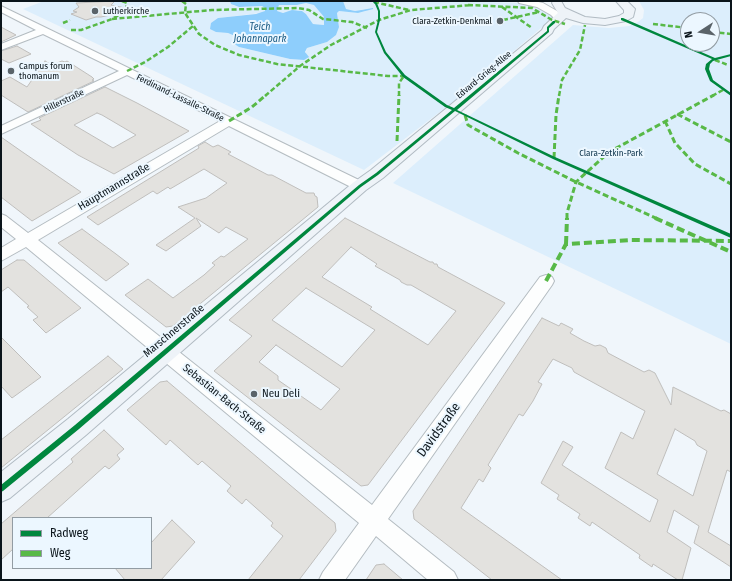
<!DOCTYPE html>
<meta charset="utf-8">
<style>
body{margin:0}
#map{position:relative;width:732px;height:581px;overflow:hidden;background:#f0f6fb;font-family:"Fira Sans Condensed",sans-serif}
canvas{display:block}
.frame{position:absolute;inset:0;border:2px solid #0a141a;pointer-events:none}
.legend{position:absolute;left:12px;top:517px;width:140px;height:52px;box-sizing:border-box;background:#ecf7ff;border:1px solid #929ca3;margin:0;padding:5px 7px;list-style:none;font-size:12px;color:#0a141a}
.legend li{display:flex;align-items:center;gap:8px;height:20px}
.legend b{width:20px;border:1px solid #929ca3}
.north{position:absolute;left:680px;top:12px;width:40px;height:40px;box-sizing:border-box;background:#ecf7ff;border:1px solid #929ca3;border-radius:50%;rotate:258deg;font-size:11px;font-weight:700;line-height:16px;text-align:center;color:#0a141a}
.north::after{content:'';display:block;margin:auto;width:14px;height:18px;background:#5a6369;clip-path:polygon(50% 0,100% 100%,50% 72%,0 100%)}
</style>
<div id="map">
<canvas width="732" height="581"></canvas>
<div class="frame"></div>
<ul class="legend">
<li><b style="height:5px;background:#00873e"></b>Radweg</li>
<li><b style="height:5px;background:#58b947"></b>Weg</li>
</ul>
<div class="north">N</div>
</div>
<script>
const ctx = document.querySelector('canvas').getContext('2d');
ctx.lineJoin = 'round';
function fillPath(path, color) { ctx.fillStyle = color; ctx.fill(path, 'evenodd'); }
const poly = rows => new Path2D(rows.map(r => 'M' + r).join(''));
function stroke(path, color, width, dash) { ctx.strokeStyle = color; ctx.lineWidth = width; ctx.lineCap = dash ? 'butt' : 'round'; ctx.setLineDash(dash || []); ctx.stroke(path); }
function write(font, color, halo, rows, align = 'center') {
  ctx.font = font + ' "Fira Sans Condensed",sans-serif'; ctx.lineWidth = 4; ctx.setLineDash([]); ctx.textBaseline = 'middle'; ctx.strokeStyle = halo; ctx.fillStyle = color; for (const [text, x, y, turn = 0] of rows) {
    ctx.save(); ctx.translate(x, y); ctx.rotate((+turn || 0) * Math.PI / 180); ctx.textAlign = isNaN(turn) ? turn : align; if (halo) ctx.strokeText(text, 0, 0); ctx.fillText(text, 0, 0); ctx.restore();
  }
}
fillPath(poly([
 [44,1,230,1,234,6,245,7,262,6,265,8,265,11,261,13,218,18,217,32,228,33,235,36,239,47,290,59,304,60,307,48,327,42,339,27,337,13,339,11,358,13,366,11,364,9,355,11,346,9,343,1,455,1,526,3,532,4,551,14,553,18,462,95,364,170,23,9],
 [639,1,731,1,731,344,393,183,573,25,609,28,629,26,638,22,643,18,644,10],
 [688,20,712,20,712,44,688,44],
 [306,3,314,4,324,17,324,25,313,24,306,14,302,11,298,10,283,13,277,11,279,5,297,5]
]), '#dceefc');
fillPath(poly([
 [230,1,343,1,346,9,355,11,373,8,373,9,358,13,339,11,337,13,339,27,336,35,327,42,307,48,305,52,309,57,304,60,290,59,239,47,233,43,235,36,228,33,216,32,210,29,211,23,218,18,256,14,265,11,265,8,262,6,239,7,231,4],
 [306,3,314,5,324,17,324,25,313,24,306,14,302,11,292,10,283,13,277,11,279,5,297,5]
]), '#8ecefc');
const building = poly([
 [115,1,111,5,134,10,101,17,96,17,86,20,71,14,77,12,73,11,79,7,76,3,115,1],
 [1,27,16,35,1,42,1,27],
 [17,46,31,54,9,63,1,59,1,51,17,46],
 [45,61,52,65,62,61,65,62,67,61,92,77,94,79,92,80,94,81,28,112,1,95,1,81,10,77,27,87,45,61],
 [105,87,137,103,189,131,114,174,78,155,31,124,41,120,39,118,105,87],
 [97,113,102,115,136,135,113,148,74,125,97,113],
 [1,137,21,151,81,192,32,221,1,197,1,137],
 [205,142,213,147,218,145,231,152,228,154,268,175,272,175,306,193,314,193,315,196,317,197,318,207,173,326,166,327,125,295,148,279,173,298,204,275,215,265,212,263,221,256,224,257,248,239,226,227,219,233,196,218,201,226,166,251,156,245,195,218,178,207,206,198,227,183,204,169,170,189,168,187,157,194,153,191,98,225,87,217,199,148,198,146,205,142],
 [345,218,430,262,433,262,434,264,437,264,438,267,505,303,368,485,361,486,214,371,252,336,229,320,345,218],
 [351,247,377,264,375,266,400,280,401,282,407,285,411,285,456,311,428,345,370,309,372,307,322,277,351,247],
 [306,288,375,330,342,367,272,320,306,288],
 [276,345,340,389,321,410,278,380,278,376,259,362,276,345],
 [82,229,116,254,129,264,106,281,58,243,82,229],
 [17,260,24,260,81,308,46,333,33,320,38,317,27,307,29,306,8,287,1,292,1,270,17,260],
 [542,318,559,326,561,323,573,329,570,333,584,341,595,346,600,345,606,348,608,353,625,362,644,372,649,370,655,373,671,405,673,387,721,411,724,410,731,414,731,472,727,470,708,532,731,546,731,567,694,543,699,526,674,510,667,532,691,548,682,580,678,580,653,564,652,567,639,558,640,555,592,522,590,526,578,518,580,514,557,499,559,495,541,483,563,441,573,447,562,465,650,522,658,500,605,468,621,432,633,439,645,411,574,372,572,368,553,359,538,382,542,384,533,401,523,416,519,414,488,465,491,468,483,482,479,479,461,508,562,580,492,580,414,519,413,511,542,318],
 [675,429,695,441,697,445,707,451,693,496,657,474,675,429],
 [1,337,41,377,12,398,1,386,1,337],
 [108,356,123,369,1,468,1,440,108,356],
 [167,381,335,523,336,531,299,580,248,580,283,536,271,526,273,523,246,499,242,504,227,491,231,486,202,461,198,465,170,440,166,445,127,410,160,382,167,381],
 [104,430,124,449,117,455,120,459,109,469,105,466,47,518,13,518,13,549,1,560,1,524,73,462,71,459,104,430],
 [172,520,195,542,161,580,125,580,115,568,151,568,151,543,172,520],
 [384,564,403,580,366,580,376,565,384,564]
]);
fillPath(building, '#e3e2df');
stroke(building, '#bfbebc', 1);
const minor = poly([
 [518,1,534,1,543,3,557,11,563,18,559,21,556,20,551,15,537,7,519,3,518,1],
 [1,6,365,183,367,186,365,189,360,190,355,189,229,126,38,240,372,505,540,277,546,275,552,277,554,281,552,285,388,519,454,572,458,580,428,580,376,536,345,580,319,580,323,572,359,523,26,247,1,261,1,248,16,239,1,227,1,214,6,216,28,233,220,121,127,75,1,134,1,126,119,71,43,34,1,50,1,44,36,30,1,12,1,6]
]);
const major = poly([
 [553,1,561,1,565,8,585,17,605,19,619,16,624,13,624,10,616,1,627,1,635,9,633,17,626,21,605,25,583,23,566,18,554,29,552,33,383,178,366,190,86,435,10,498,1,502,1,472,68,419,354,182,371,170,542,30,544,26,558,13,552,3,553,1]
]);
stroke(minor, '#b4bcc1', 2);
stroke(major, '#b1bbc3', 2);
fillPath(minor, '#fdfefe');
fillPath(major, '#eef3f8');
stroke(poly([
 [182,1,186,4,185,13,199,34,215,45,239,55,277,64,388,76,404,76],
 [374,2,409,10],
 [468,5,532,8,552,20,565,24],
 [502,7,532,28],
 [112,19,212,10,298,8,309,10,323,19,352,22,367,28],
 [503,20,539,12],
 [63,23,70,20],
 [653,24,688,28],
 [71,30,81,30,112,19,126,11,127,3,122,1],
 [712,32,731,34],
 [715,60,728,65],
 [127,71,145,62,168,47,193,26],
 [265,96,300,66,331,45,379,20,411,10,472,5],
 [399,96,399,83,404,76],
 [559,96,562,80,580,50,585,25],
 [712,96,723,90]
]), '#58b947', 2.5, [5, 2.5]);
stroke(poly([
 [677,114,731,142],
 [465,115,468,125,518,153,576,182,658,219],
 [229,121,252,107,266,95],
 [665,121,675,143,695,164,731,184],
 [397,141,399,95],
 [554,158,556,115,559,95],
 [567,219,567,213,576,182,609,152,714,95]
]), '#58b947', 3, [6, 3]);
stroke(poly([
 [655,218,731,252],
 [566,244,567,218],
 [546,281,566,244,630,240,731,241]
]), '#58b947', 4, [8, 4]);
fillPath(poly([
 [372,1,375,1,377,3,380,11,380,20,377,32,386,52,405,75,447,105,454,108,547,31,547,27,553,21,555,21,555,23,549,28,549,32,457,110,555,157,731,234,731,238,553,159,455,111,378,175,361,187,79,429,3,491,1,492,1,485,75,425,359,185,376,173,452,110,445,107,403,77,384,53,375,32,378,20,378,11,375,4,372,1],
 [621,18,623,18,715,58,731,54,731,56,713,61,710,64,709,69,713,80,731,93,731,96,710,81,705,69,706,64,712,59,621,20,621,18]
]), '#00873e');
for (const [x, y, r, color] of [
 [95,11,4,"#5a6369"],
 [500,21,4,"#5a6369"],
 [11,71,4,"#5a6369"],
 [254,394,4,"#5a6369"]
]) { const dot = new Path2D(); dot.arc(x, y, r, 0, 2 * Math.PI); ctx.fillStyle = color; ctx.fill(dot); stroke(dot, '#ecf7ff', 1.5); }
write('9px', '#0a141a', '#ecf7ff', [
 ["Lutherkirche",103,11],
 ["Clara-Zetkin-Denkmal",492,21,"right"],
 ["Campus forum",19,66],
 ["thomanum",19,76]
], 'left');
write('9px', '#0a141a', '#ecf7ff', [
 ["Edvard-Grieg-Allee",484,75,-40],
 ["Ferdinand-Lassalle-Straße",180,98,26],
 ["Hillerstraße",64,101,-25]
]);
write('9px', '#0d344c', '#ecf7ff', [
 ["Clara-Zetkin-Park",611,153]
]);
write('italic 10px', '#195a83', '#ecf7ff', [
 ["Teich",260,27],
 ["Johannapark",260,39]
]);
write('11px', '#0a141a', '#ecf7ff', [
 ["Hauptmannstraße",114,187,-31],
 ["Marschnerstraße",174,331,-40],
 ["Sebastian-Bach-Straße",224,399,39]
]);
write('11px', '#0a141a', '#ecf7ff', [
 ["Neu Deli",262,394]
], 'left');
write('13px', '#0a141a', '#ecf7ff', [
 ["Davidstraße",439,430,-54]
]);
</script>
